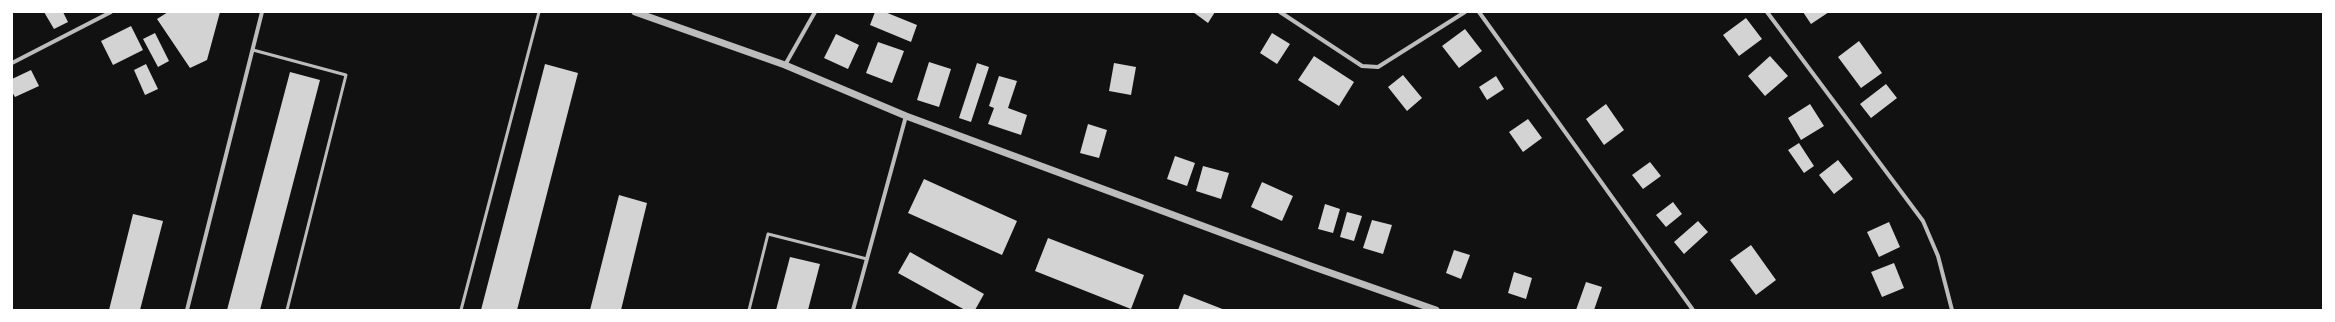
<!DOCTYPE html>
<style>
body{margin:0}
#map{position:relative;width:2335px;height:322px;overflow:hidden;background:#111;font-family:Manrope,sans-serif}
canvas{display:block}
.frame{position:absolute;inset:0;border:13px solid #fff;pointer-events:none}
</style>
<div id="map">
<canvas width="2335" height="322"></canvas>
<div class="frame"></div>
</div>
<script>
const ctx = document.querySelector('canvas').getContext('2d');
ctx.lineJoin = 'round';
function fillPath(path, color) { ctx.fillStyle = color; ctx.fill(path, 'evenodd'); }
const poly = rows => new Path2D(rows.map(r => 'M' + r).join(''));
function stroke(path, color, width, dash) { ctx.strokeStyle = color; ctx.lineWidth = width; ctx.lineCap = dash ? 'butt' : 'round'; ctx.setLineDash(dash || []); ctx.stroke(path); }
fillPath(poly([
 [44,12,63,12,68,22,54,29],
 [168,12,220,12,207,60,190,68,157,19],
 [875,12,885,12,917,25,911,42,870,25],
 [1193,12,1215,12,1208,23],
 [1803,12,1829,12,1811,24],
 [1746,18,1762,39,1739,56,1723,35],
 [131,26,143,50,113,65,101,41],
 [1465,29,1482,51,1459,68,1442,46],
 [155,33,169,61,158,67,143,39],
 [1272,33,1290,44,1277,64,1260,53],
 [836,34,859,45,848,69,824,58],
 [1859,41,1882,73,1861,88,1838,57],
 [878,42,904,51,892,83,866,73],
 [1314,56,1354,82,1339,106,1298,80],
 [1770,56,1788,76,1765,96,1748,76],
 [929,62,951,69,939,107,917,100],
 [977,63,989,67,971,122,959,118],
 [1114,63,1136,67,1131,95,1109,91],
 [146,64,158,89,145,95,134,70],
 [545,64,578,73,517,310,481,310],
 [31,70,39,86,15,97,12,92,12,79],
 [290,72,320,80,260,310,227,310],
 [1403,75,1422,98,1407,111,1388,87],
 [999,76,1017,81,1008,108,1027,115,1021,135,988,124,994,108,989,106],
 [1496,76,1504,89,1487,100,1479,87],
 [1886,84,1897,98,1871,118,1860,104],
 [1606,104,1624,130,1604,145,1586,119],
 [1810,104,1824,126,1801,140,1788,118],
 [1528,119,1542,138,1523,152,1509,132],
 [1088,124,1107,130,1099,158,1080,153],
 [1799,143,1814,166,1804,173,1788,150],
 [1175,156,1195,163,1187,186,1167,179],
 [1838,160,1853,179,1834,194,1819,175],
 [1650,162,1661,176,1643,189,1632,175],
 [1203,166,1229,173,1221,199,1196,191],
 [924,179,1017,221,1002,255,908,213],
 [1262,182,1293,196,1282,221,1251,207],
 [619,195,647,203,621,310,590,310],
 [1673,202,1682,214,1666,227,1656,215],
 [1325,204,1340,209,1333,233,1318,229],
 [1347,212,1362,216,1354,241,1340,237],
 [133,214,163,221,140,310,109,310],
 [1372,220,1392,225,1383,254,1363,248],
 [1698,221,1708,232,1684,254,1674,242],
 [1889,222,1900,247,1879,257,1867,232],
 [1048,238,1144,275,1131,309,1035,271],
 [1751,245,1776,280,1756,295,1730,260],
 [1454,250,1470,255,1461,279,1446,273],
 [910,252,984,294,975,310,965,310,898,273],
 [790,257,820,264,808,310,776,310],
 [1894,263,1904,288,1882,297,1871,272],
 [1514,272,1532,278,1526,299,1508,293],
 [1586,282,1602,287,1594,310,1576,310],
 [1184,294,1225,310,1178,310]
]), '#d3d3d3');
stroke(poly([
 [253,50,346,75,287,310],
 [461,310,539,12],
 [749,310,768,234,867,259]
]), '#bcbcbc', 3);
stroke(poly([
 [1280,12,1362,66,1378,67,1465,12],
 [1479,12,1693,310],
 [1767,12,1923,221,1938,256,1952,310],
 [12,63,111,12],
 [785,65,815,12],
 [187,310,262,12],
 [853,310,906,116]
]), '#bcbcbc', 4);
stroke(poly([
 [635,12,785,65,906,116,1311,266,1436,310]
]), '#bcbcbc', 7);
</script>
